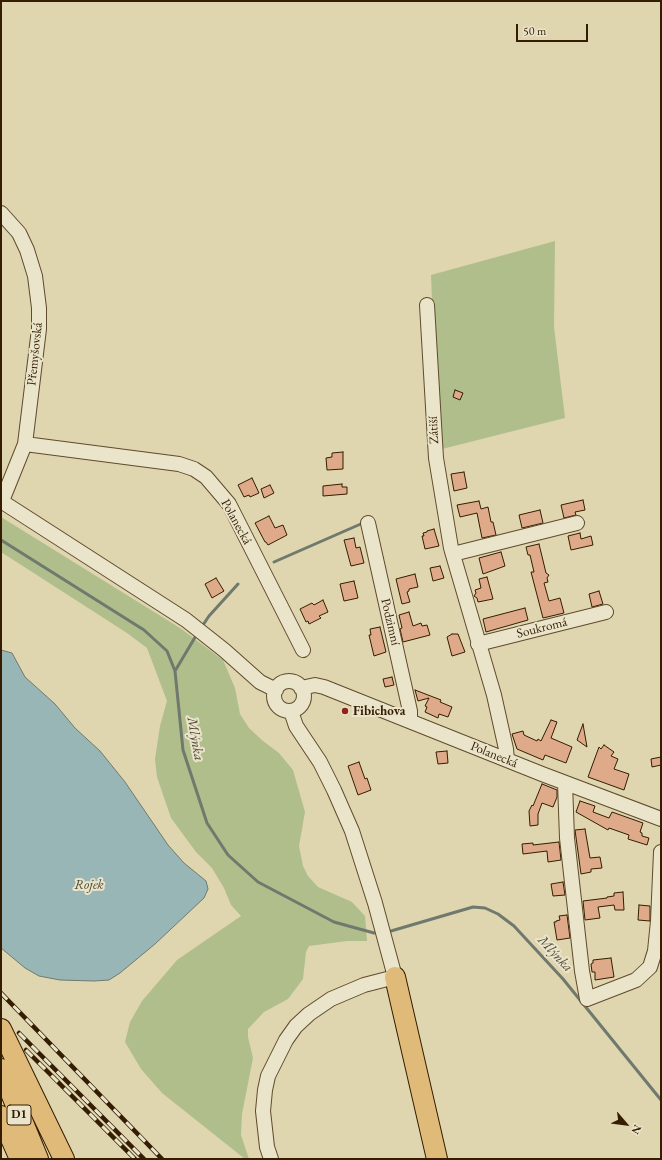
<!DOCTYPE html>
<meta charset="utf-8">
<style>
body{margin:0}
#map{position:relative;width:662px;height:1160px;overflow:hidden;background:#dfd5af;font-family:"EB Garamond",serif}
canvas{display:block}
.frame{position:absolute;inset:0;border:2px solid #341d00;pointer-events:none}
.north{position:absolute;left:606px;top:1104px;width:40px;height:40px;-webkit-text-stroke:3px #eae4cb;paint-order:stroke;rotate:118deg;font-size:11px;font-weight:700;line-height:16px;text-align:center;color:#341d00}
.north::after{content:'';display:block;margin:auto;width:14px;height:18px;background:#341d00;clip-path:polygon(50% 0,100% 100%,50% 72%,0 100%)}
.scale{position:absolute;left:516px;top:24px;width:72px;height:18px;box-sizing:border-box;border:2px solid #341d00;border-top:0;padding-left:5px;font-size:12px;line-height:14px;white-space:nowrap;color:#341d00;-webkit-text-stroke:3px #eae4cb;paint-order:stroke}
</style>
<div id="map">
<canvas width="662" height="1160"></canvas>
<div class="frame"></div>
<div class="north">N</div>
<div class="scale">50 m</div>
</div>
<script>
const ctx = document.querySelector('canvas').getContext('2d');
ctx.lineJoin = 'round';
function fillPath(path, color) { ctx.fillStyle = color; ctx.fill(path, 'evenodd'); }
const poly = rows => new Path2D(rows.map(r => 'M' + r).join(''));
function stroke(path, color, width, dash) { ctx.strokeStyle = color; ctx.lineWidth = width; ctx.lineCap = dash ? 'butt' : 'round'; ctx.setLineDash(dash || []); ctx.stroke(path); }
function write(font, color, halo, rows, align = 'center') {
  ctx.font = font + ' "EB Garamond",serif'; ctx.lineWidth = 4; ctx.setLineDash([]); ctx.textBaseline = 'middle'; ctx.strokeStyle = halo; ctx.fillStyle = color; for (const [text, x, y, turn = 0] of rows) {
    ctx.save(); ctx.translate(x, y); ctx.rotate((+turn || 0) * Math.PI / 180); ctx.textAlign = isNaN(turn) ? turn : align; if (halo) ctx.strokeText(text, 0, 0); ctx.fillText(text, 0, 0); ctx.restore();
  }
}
fillPath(poly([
 [555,241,554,327,565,418,438,450,431,275],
 [1,517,180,628,223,660,235,688,240,714,249,728,263,741,279,753,293,770,305,812,299,846,303,866,308,876,318,887,352,902,365,916,367,941,347,941,309,946,306,952,303,979,288,999,264,1012,248,1029,248,1037,253,1058,242,1114,241,1135,249,1159,245,1159,162,1093,141,1069,125,1042,130,1022,142,1001,177,960,241,916,231,905,224,888,212,868,196,852,171,818,157,777,155,759,160,726,167,701,147,648,127,633,1,552]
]), '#b0be8c');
const water = poly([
 [1,650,12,653,25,677,55,704,75,728,100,751,125,782,168,845,184,863,206,881,208,889,204,898,155,944,120,973,109,980,94,981,60,980,39,976,25,968,1,948,1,650]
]);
fillPath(water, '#98b6b6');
stroke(water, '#70796d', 1);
stroke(poly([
 [1,540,144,630,167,651,175,671,183,750,207,823,228,855,258,882,334,922,374,933],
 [274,562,363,523],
 [201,628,209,616,238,584],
 [175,671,197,634],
 [391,931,473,907,485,908,498,914,514,926,563,979,661,1100]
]), '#70796d', 3);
const building = poly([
 [455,390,463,393,460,400,453,397,455,390],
 [343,452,343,469,327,470,326,458,332,457,332,453,343,452],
 [464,472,467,488,454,491,451,474,464,472],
 [252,478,259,493,250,497,249,495,244,497,238,485,252,478],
 [342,484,342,487,347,487,347,494,323,496,323,486,342,484],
 [270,485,274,493,264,498,261,489,270,485],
 [583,500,585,510,575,512,576,515,564,518,561,505,583,500],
 [479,501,481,509,488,507,491,522,493,522,496,535,482,538,477,513,460,517,457,505,479,501],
 [540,510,543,523,522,528,519,515,540,510],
 [269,516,275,528,283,525,287,535,268,545,266,542,265,542,255,523,269,516],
 [434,529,439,546,425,549,422,536,424,536,423,533,427,532,427,531,434,529],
 [580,533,581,539,591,536,593,545,571,550,568,536,580,533],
 [354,538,356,548,360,547,364,563,351,566,344,540,354,538],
 [539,544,546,573,549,575,547,578,548,582,544,583,549,601,560,598,564,613,543,618,531,572,534,572,530,555,528,555,526,547,539,544],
 [501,552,505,566,483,574,479,558,501,552],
 [440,566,444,578,433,581,430,568,440,566],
 [415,574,418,587,409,589,409,591,407,592,410,602,402,604,396,579,415,574],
 [487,577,493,599,478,602,477,598,474,596,476,593,475,590,481,588,479,579,487,577],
 [216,578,224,591,212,598,205,584,216,578],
 [354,581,358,598,344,601,340,584,354,581],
 [599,591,603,604,592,607,589,594,599,591],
 [323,600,328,612,319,616,321,618,309,624,308,621,306,622,300,609,312,603,314,605,323,600],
 [525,608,528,620,486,632,483,619,525,608],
 [409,612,413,626,421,623,422,626,427,625,430,635,403,642,400,629,402,628,399,615,409,612],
 [380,627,386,652,374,656,369,635,371,635,370,629,380,627],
 [452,634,458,634,465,652,452,656,447,637,452,634],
 [392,677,394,685,385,687,383,679,392,677],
 [415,690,441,700,440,702,452,707,448,717,439,714,438,718,425,712,427,707,425,706,429,698,418,701,415,690],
 [551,720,557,722,551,738,572,747,566,763,545,755,543,760,517,749,512,734,523,731,524,735,537,741,538,739,541,741,551,720],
 [583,724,587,747,577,740,583,724],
 [604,745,614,752,611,756,618,759,614,769,629,774,624,790,588,777,599,747,601,749,604,745],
 [447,751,448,763,438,764,436,752,447,751],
 [661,757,661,765,652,767,651,759,661,757],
 [359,762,365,779,367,778,371,790,358,795,348,766,359,762],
 [542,784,557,790,557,797,553,807,542,803,538,814,538,825,530,826,529,811,532,805,533,806,542,784],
 [580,801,595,806,593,812,609,818,612,812,643,823,640,832,642,833,642,836,649,838,647,845,628,839,629,835,609,828,608,830,576,812,580,801],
 [585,829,590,858,600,857,602,868,591,869,591,872,581,874,575,830,585,829],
 [559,842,561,860,548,862,547,851,523,854,522,844,533,843,533,845,559,842],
 [563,882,565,895,553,896,551,884,563,882],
 [623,892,624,910,615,910,614,905,598,907,600,918,585,920,583,901,607,898,607,897,614,896,614,893,623,892],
 [639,905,650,906,650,921,638,920,639,905],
 [567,915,570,938,557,940,554,922,556,922,556,921,560,920,559,916,567,915],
 [611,958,614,977,595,980,595,972,592,972,591,964,593,963,593,960,611,958]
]);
fillPath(building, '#deaa89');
stroke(building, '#341d00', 1);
const minor = poly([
 [1,213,19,233,27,250,35,276,39,308,39,329,25,444,2,501],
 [427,305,436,458,451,548,494,695,506,749,507,760],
 [25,444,179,464,194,469,206,477,229,504,303,650],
 [1,501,186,620,224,650,260,682,276,690],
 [368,523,410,711,410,721],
 [453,554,577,523],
 [478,644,606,612],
 '274 696a15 15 0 1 1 30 0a15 15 0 1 1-30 0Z',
 [301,688,315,685,324,687,542,774,661,819],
 [565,783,567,838,582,971,587,999,636,980,650,967,655,951,658,921,661,852],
 [271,1159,267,1147,263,1111,265,1090,268,1076,286,1040,296,1026,309,1014,331,999,364,985,395,977,375,903,352,831,334,790,320,762,296,726,291,711]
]);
const highway = poly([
 [395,977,437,1159],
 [1,1029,64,1159],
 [1,1069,38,1159],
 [1,1116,20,1159]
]);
stroke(minor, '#5f4b2c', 16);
stroke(highway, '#341d00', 22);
stroke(minor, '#eae4cb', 14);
stroke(highway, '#e0ba78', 20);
const rail = poly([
 [1,993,162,1159],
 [19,1033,144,1159],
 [26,1050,135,1159]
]);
stroke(rail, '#341d00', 4.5);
stroke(rail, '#eae4cb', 3, [9]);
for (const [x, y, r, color] of [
 [345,711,4,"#8f2418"]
]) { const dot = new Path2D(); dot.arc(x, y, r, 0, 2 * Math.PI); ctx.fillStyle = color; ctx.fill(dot); stroke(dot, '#eae4cb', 1.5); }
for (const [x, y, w] of [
 [19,1115,24]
]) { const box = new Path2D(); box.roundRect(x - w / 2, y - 10, w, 20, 3); ctx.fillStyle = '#eae4cb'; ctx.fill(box); stroke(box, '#341d00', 1); }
write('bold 12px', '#341d00', null, [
 ["D1",19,1115]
]);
write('13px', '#341d00', '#eae4cb', [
 ["Přemyšovská",35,354,-84],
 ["Zátiší",434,430,-93],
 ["Polanecká",236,522,61],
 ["Podzimní",390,622,77],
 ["Soukromá",542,628,-14],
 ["Polanecká",494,755,22]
]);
write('bold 13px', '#341d00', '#eae4cb', [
 ["Fibichova",353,711]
], 'left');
write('italic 14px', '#524b37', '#eae4cb', [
 ["Mlýnka",195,739,80],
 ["Rojek",89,885],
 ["Mlýnka",555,954,47]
]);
</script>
